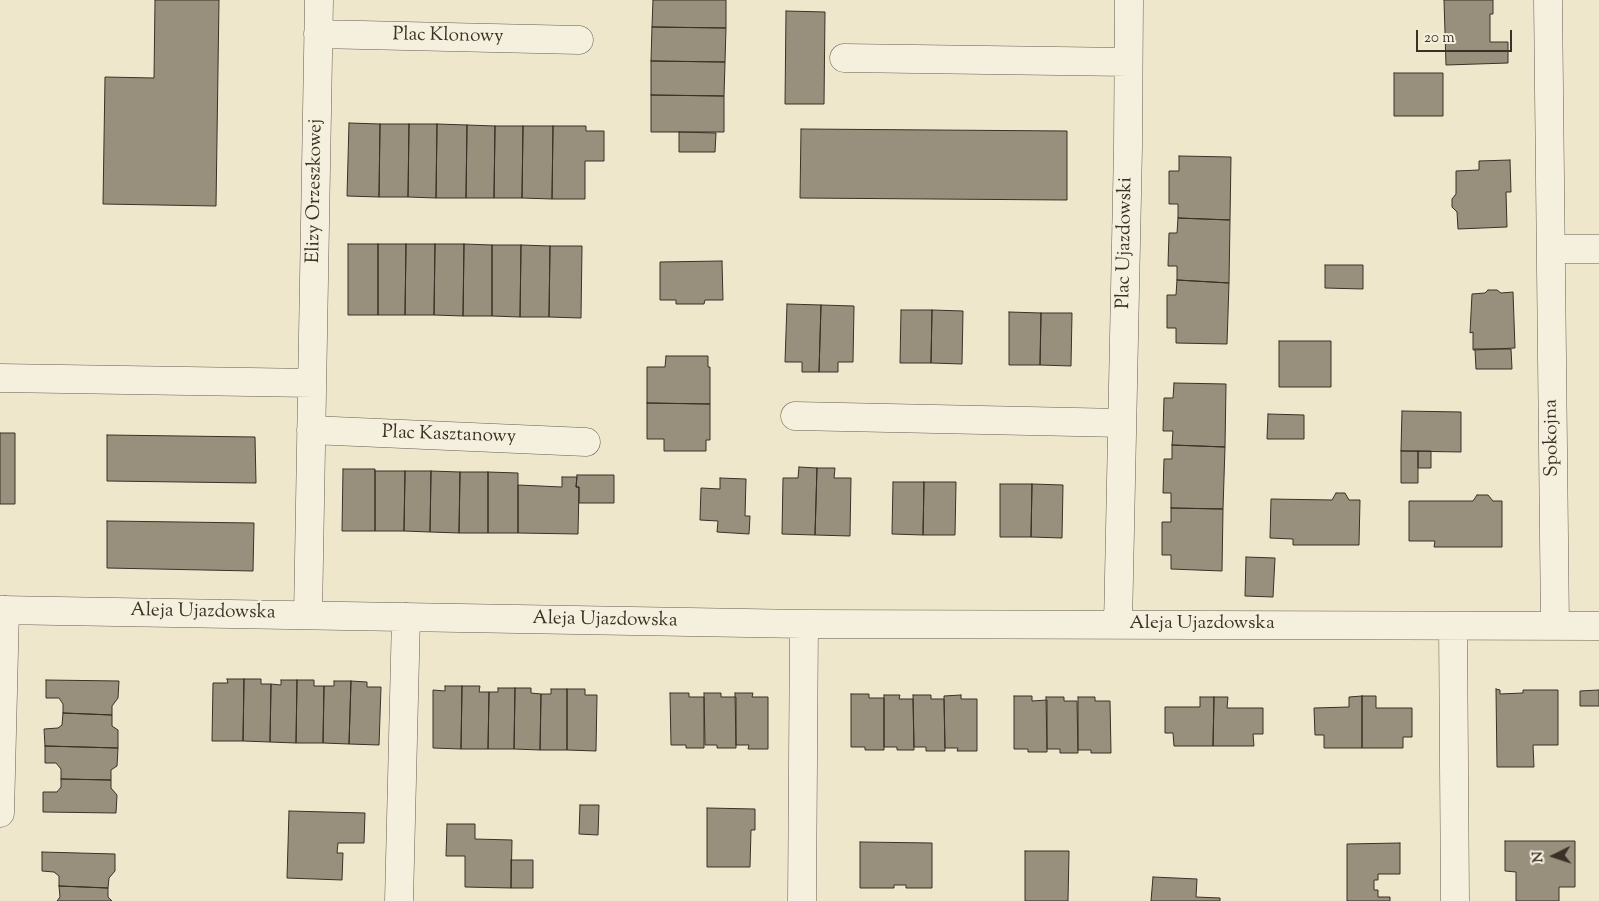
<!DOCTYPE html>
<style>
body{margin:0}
#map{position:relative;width:1599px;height:901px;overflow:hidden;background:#efe7cc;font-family:"Sorts Mill Goudy",serif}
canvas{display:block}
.north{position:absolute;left:1529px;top:831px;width:50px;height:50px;-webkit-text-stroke:4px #f5efde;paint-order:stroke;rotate:266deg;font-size:14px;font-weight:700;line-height:20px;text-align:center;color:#3a3126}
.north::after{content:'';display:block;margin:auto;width:18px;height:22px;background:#3a3126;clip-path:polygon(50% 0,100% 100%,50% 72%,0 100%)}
.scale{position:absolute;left:1416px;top:30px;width:96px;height:22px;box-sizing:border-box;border:2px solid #3a3126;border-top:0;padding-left:6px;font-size:15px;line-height:18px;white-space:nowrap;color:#3a3126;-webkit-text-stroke:4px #f5efde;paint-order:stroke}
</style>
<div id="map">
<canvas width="1599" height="901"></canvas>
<div class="north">N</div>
<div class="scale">20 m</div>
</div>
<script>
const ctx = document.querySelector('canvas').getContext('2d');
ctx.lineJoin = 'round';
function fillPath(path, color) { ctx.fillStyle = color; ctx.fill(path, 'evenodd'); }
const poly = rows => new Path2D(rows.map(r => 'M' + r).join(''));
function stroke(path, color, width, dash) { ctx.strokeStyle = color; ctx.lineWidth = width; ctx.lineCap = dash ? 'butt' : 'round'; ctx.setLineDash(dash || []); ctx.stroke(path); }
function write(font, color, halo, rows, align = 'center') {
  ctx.font = font + ' "Sorts Mill Goudy",serif'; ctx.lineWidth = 5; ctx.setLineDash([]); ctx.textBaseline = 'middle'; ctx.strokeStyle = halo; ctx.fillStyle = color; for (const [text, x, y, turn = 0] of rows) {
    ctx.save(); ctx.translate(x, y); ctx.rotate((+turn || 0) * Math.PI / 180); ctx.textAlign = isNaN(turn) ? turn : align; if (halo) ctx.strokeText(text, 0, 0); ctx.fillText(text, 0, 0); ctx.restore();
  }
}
const building = poly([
 [155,0,219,0,216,206,103,204,105,77,154,78,155,0],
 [653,0,726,0,726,28,652,27,653,0],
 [1444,0,1493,0,1493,14,1490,14,1490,42,1508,42,1508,63,1446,65,1444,0],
 [786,11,825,12,824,104,785,104,786,11],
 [652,27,726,28,725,62,651,61,652,27],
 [651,61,725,62,724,96,651,95,651,61],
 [1394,73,1443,73,1443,116,1394,116,1394,73],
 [651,95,724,96,724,132,651,132,651,95],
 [349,123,380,124,379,197,347,196,349,123],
 [380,124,409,124,408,197,379,197,380,124],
 [409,124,437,124,436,198,408,197,409,124],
 [437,124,467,125,466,198,436,198,437,124],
 [467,125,495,126,494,198,466,198,467,125],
 [495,126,523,126,522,198,494,198,495,126],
 [523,126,553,126,552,199,522,198,523,126],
 [553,126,586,126,586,131,604,131,604,161,585,161,585,199,552,199,553,126],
 [801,129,1067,131,1067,200,800,198,801,129],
 [679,132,716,133,715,152,679,152,679,132],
 [1179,156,1231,157,1230,220,1178,218,1178,204,1169,204,1169,171,1179,171,1179,156],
 [1510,160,1511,192,1506,192,1507,227,1458,229,1457,212,1452,207,1452,199,1456,194,1456,171,1479,170,1479,161,1510,160],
 [1178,218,1230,220,1229,283,1177,280,1177,266,1168,266,1169,233,1177,233,1178,218],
 [348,244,378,244,378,315,348,315,348,244],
 [378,244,406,244,405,315,378,315,378,244],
 [406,244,435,244,434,315,405,315,406,244],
 [435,244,464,244,463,316,434,315,435,244],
 [464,244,492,245,492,316,463,316,464,244],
 [492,245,521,245,520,317,492,316,492,245],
 [521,245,550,246,549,317,520,317,521,245],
 [550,246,582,246,581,318,549,317,550,246],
 [722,261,723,300,705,300,704,304,676,304,676,300,660,300,660,262,722,261],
 [1325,265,1363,265,1363,289,1325,288,1325,265],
 [1177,280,1229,283,1227,344,1176,343,1176,328,1167,328,1167,295,1176,295,1177,280],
 [1488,290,1497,290,1501,293,1513,292,1515,348,1473,350,1473,332,1470,333,1472,294,1485,293,1488,290],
 [787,304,821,305,819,372,802,372,802,362,785,362,787,304],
 [821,305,854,306,853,362,838,362,838,372,819,372,821,305],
 [901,310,932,310,931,363,900,363,901,310],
 [932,310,963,311,962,364,931,363,932,310],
 [1009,312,1041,313,1040,365,1009,365,1009,312],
 [1041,313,1072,313,1071,366,1040,365,1041,313],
 [1279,341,1331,341,1331,387,1279,387,1279,341],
 [1475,349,1511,349,1512,369,1476,369,1475,349],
 [666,356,708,356,708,367,710,367,710,404,647,403,647,367,665,367,666,356],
 [1174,383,1226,384,1225,447,1172,445,1173,431,1163,431,1164,398,1173,398,1174,383],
 [647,403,710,404,710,440,706,440,706,451,664,451,664,439,647,439,647,403],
 [1402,411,1461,412,1461,452,1401,451,1402,411],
 [1268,414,1304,415,1304,439,1267,439,1268,414],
 [0,433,15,433,15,504,0,504,0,433],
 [107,435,255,437,256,483,107,481,107,435],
 [1172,445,1225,447,1223,509,1171,508,1171,493,1163,493,1164,459,1172,459,1172,445],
 [1401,451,1418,451,1418,483,1401,483,1401,451],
 [1418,451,1431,451,1431,468,1418,468,1418,451],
 [799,467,817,468,815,535,782,534,783,478,798,478,799,467],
 [817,468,835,468,834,478,851,478,850,536,815,535,817,468],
 [343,469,375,469,375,531,342,531,343,469],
 [375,471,405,471,404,531,375,531,375,471],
 [405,471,431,471,430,532,404,531,405,471],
 [431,471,460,472,459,533,430,532,431,471],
 [460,472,488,472,488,533,459,533,460,472],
 [488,472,518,473,518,533,488,533,488,472],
 [577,475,614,475,614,503,579,503,579,487,576,487,577,475],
 [562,477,577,477,576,487,579,487,578,534,518,533,518,485,562,487,562,477],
 [720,478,746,479,745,516,750,516,749,534,717,532,718,521,700,520,701,488,720,489,720,478],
 [893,482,924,482,923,535,892,534,893,482],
 [924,482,956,482,955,535,923,535,924,482],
 [1000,484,1032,484,1031,537,1000,537,1000,484],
 [1032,484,1063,485,1062,538,1031,537,1032,484],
 [1336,493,1345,493,1349,500,1360,500,1359,545,1293,545,1293,539,1270,538,1271,499,1332,500,1336,493],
 [1477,495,1488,495,1493,501,1502,501,1502,547,1434,547,1435,541,1409,541,1409,501,1473,501,1477,495],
 [1171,508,1223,509,1222,571,1171,569,1171,555,1162,555,1162,522,1171,522,1171,508],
 [107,521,254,523,253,571,107,568,107,521],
 [1246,557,1275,558,1273,597,1245,596,1246,557],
 [227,679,244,679,243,741,212,741,213,683,228,683,227,679],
 [244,679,261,679,261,684,271,684,270,742,243,741,244,679],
 [46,680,119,681,118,698,112,706,112,715,63,713,63,704,59,698,46,698,46,680],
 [281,680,297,680,296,743,270,742,271,684,281,685,281,680],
 [297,680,314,680,314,686,324,686,323,743,296,743,297,680],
 [334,681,351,681,349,744,323,743,324,686,334,686,334,681],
 [351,681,367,682,367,687,381,687,379,745,349,744,351,681],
 [445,686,462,686,461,749,433,748,433,690,445,691,445,686],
 [462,686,480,686,479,692,489,692,488,749,461,749,462,686],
 [498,688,515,688,514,749,488,749,489,692,498,692,498,688],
 [515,688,531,688,531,693,541,694,540,750,514,749,515,688],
 [551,689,567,689,567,750,540,750,541,694,551,694,551,689],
 [567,689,585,689,585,695,597,695,596,751,567,750,567,689],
 [1496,689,1500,690,1500,694,1523,693,1523,690,1558,690,1558,745,1533,745,1534,767,1497,767,1496,689],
 [1599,690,1599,706,1580,706,1580,691,1599,690],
 [670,693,689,693,689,697,704,697,704,748,686,748,686,745,671,745,670,693],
 [704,693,721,693,721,697,736,697,736,748,717,748,717,745,705,745,704,693],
 [735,693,753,693,752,697,768,697,768,749,748,749,749,745,736,745,735,693],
 [851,694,869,694,869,698,884,698,884,750,865,750,865,747,851,747,851,694],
 [884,695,900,695,899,699,913,699,914,750,897,750,897,747,884,747,884,695],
 [913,695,931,695,931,699,944,699,945,751,926,751,926,747,914,747,913,695],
 [961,695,961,699,977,699,977,751,957,751,958,748,945,748,944,696,961,695],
 [1014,696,1032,696,1032,701,1047,700,1047,752,1028,752,1028,749,1014,749,1014,696],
 [1362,696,1376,696,1376,708,1412,708,1412,737,1403,737,1403,748,1362,748,1362,696],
 [1362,696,1362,748,1324,748,1324,735,1315,735,1314,708,1349,707,1349,697,1362,696],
 [1046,697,1064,697,1064,701,1077,701,1078,753,1060,753,1060,749,1047,749,1046,697],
 [1078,697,1095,697,1095,701,1110,701,1111,753,1091,753,1091,750,1078,750,1078,697],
 [1200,697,1214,697,1213,746,1174,746,1173,733,1165,733,1165,707,1200,707,1200,697],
 [1214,697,1228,697,1227,708,1263,708,1263,734,1253,734,1254,746,1213,746,1214,697],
 [63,713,112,715,112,726,118,730,118,748,45,746,44,729,58,728,62,725,63,713],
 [45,746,118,748,117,766,111,770,111,780,61,779,61,769,56,763,45,763,45,746],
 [61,779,111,780,111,788,117,795,116,813,43,812,43,792,57,792,61,787,61,779],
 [580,805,599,805,598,835,579,834,580,805],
 [707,808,755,809,755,830,751,830,750,867,707,867,707,808],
 [289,811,365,813,364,843,338,843,337,853,343,853,342,880,287,878,289,811],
 [447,824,475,824,475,839,512,840,511,888,465,887,465,856,446,856,447,824],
 [1505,841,1575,841,1575,887,1559,887,1559,901,1516,901,1516,872,1505,871,1505,841],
 [860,842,932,843,932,888,906,888,906,885,894,885,894,888,860,888,860,842],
 [1400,843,1400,874,1378,874,1378,880,1374,880,1374,890,1378,890,1378,897,1390,897,1390,901,1347,901,1347,844,1400,843],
 [1025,851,1069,851,1068,901,1025,901,1025,851],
 [42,852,115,854,115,871,109,878,108,888,59,886,59,876,54,872,42,871,42,852],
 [511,860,533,860,533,888,511,888,511,860],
 [1153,877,1197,879,1196,897,1220,898,1220,901,1151,901,1153,877],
 [59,886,108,888,108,897,112,901,57,901,60,897,59,886]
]);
fillPath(building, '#98907c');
stroke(building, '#3a3126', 1);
const street = poly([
 [1548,0,1555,626],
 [318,34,579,40],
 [844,58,1128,62],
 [1551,249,1599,249],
 [0,378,312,383],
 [795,416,1122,423],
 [311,430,586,442],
 [0,610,804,624,1599,626],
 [308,615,319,0],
 [1118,625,1128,147,1129,0],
 [1453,626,1455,901],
 [0,813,5,610],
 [399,901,406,617],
 [802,901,804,624]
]);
stroke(street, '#675e50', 29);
stroke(street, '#f5efde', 28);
write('19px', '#3a3126', '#f5efde', [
 ["Plac Klonowy",448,37,1],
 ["Elizy Orzeszkowej",316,191,-89],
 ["Plac Ujazdowski",1126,243,-89],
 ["Plac Kasztanowy",449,436,2],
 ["Spokojna",1553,438,-91],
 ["Aleja Ujazdowska",203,613,1],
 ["Aleja Ujazdowska",605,621,1],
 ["Aleja Ujazdowska",1202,625]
]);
</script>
